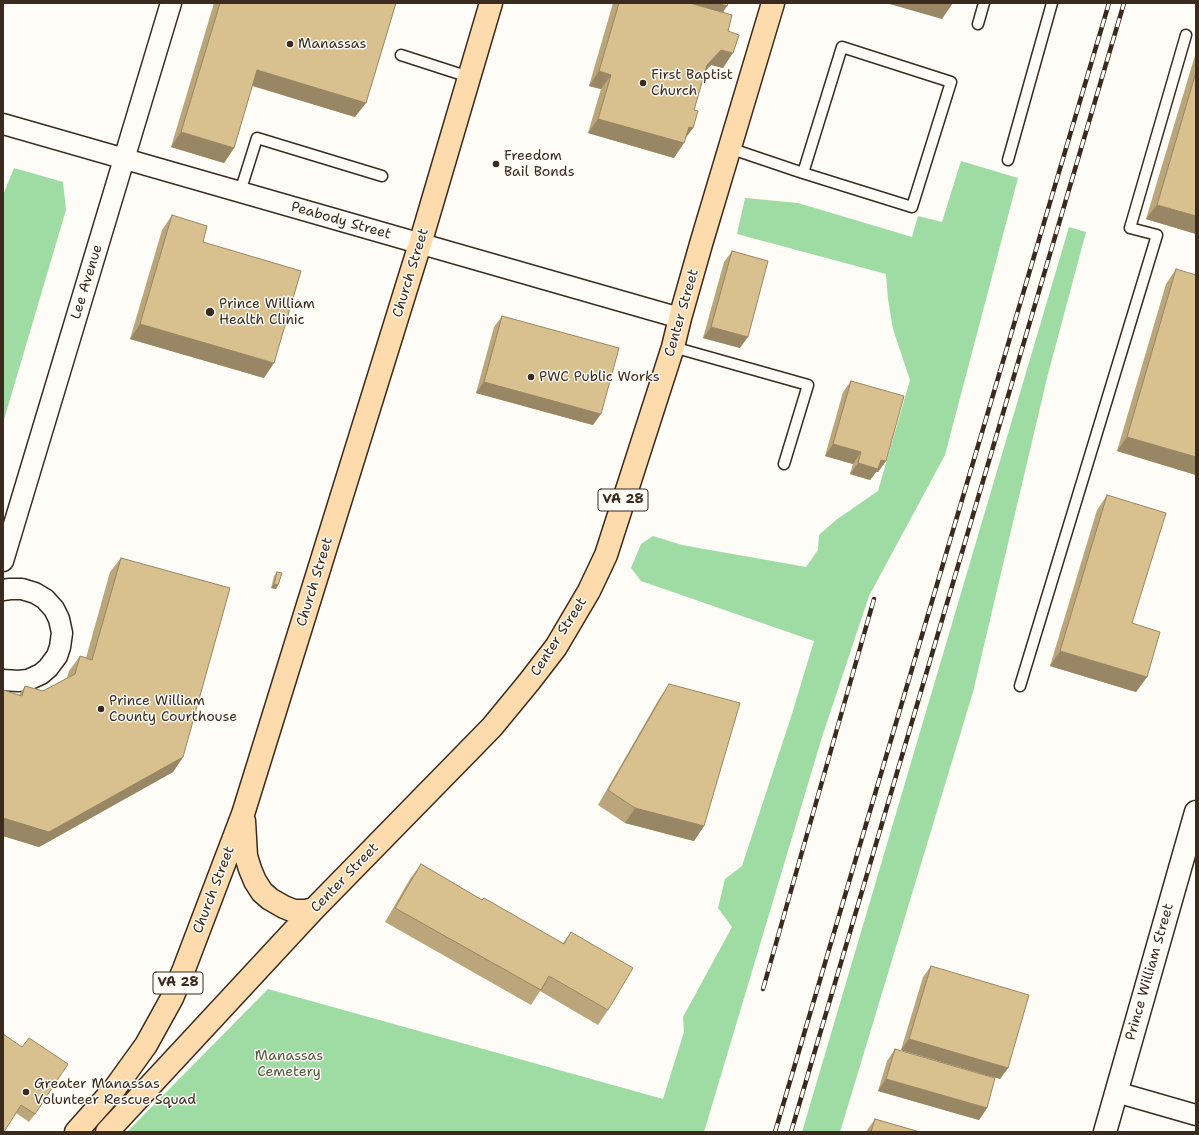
<!DOCTYPE html>
<style>
body{margin:0}
#map{position:relative;width:1199px;height:1135px;overflow:hidden;background:#fdfcf7;font-family:"Shantell Sans",sans-serif}
canvas{display:block}
.frame{position:absolute;inset:0;border:4px solid #3b2a1e;pointer-events:none}
</style>
<div id="map">
<canvas width="1199" height="1135"></canvas>
<div class="frame"></div>
</div>
<script>
const ctx = document.querySelector('canvas').getContext('2d');
ctx.lineJoin = 'round';
function fillPath(path, color) { ctx.fillStyle = color; ctx.fill(path, 'evenodd'); }
const poly = rows => new Path2D(rows.map(r => 'M' + r).join(''));
function stroke(path, color, width, dash) { ctx.strokeStyle = color; ctx.lineWidth = width; ctx.lineCap = dash ? 'butt' : 'round'; ctx.setLineDash(dash || []); ctx.stroke(path); }
function write(font, color, halo, rows, align = 'center') {
  ctx.font = font + ' "Shantell Sans",sans-serif'; ctx.lineWidth = 3; ctx.setLineDash([]); ctx.textBaseline = 'middle'; ctx.strokeStyle = halo; ctx.fillStyle = color; for (const [text, x, y, turn = 0] of rows) {
    ctx.save(); ctx.translate(x, y); ctx.rotate((+turn || 0) * Math.PI / 180); ctx.textAlign = isNaN(turn) ? turn : align; if (halo) ctx.strokeText(text, 0, 0); ctx.fillText(text, 0, 0); ctx.restore();
  }
}
fillPath(poly([
 [961,161,1018,178,945,455,869,596,822,737,704,1132,127,1132,268,989,663,1099,684,1032,683,1017,732,927,718,908,725,879,742,866,791,717,814,641,641,581,631,568,641,544,653,536,682,545,806,567,818,550,819,535,836,520,878,491,910,380,893,329,888,299,886,274,737,234,745,198,798,203,912,237,918,216,942,222],
 [14,168,63,182,66,210,3,423,3,195],
 [1069,227,1086,232,1047,378,973,692,840,1132,802,1132]
]), '#9edca4');
const service = poly([
 [978,24,984,3],
 [401,55,469,77],
 [729,148,803,173,842,47,951,82,912,207,803,173],
 [1008,160,1052,3],
 [240,192,257,138,382,176],
 [673,347,808,385,784,464],
 [1020,686,1157,235,1130,228,1186,35]
]);
const minor = poly([
 [3,124,680,318],
 [3,561,171,3],
 [3,590,10,589,22,589,35,593,45,599,54,609,59,619,62,633,60,647,57,656,48,668,41,674,28,680,18,681,3,680],
 [1116,1092,1196,1115]
]);
const tertiary = poly([
 [1105,1132,1196,812]
]);
const trunk = poly([
 [244,821,246,856,250,869,255,881,262,892,270,899,284,907,294,911,306,911,314,909],
 [76,1132,115,1088,146,1045,172,998,184,969,243,814,420,244,491,3],
 [107,1132,314,909,492,727,529,682,556,647,589,591,606,555,673,347,680,318,701,244,773,3]
]);
stroke(service, '#3b2a1e', 13);
stroke(minor, '#3b2a1e', 23);
stroke(tertiary, '#3b2a1e', 25);
stroke(trunk, '#3b2a1e', 25);
stroke(service, '#fdfcf7', 10);
stroke(minor, '#fdfcf7', 20);
stroke(tertiary, '#fdfcf7', 22);
stroke(trunk, '#fedbac', 22);
const rail = poly([
 [763,989,874,599],
 [775,1132,1109,3],
 [791,1132,1124,3]
]);
stroke(rail, '#3b2a1e', 4.5);
stroke(rail, '#fdfcf7', 3, [9]);
fillPath(poly([
 [214,3,396,3,355,117,252,86,234,148,224,163,171,147],
 [613,3,728,3,723,12,728,31,723,68,711,65,706,70,694,110,693,128,685,138,674,158,588,133,601,89,589,86],
 [1196,52,1196,234,1146,219],
 [172,215,203,242,264,378,130,339,162,230],
 [732,251,740,348,703,338,724,262],
 [1176,269,1196,475,1117,451,1166,284],
 [502,316,593,425,476,393,494,327],
 [851,381,886,461,878,472,876,472,870,480,850,474,853,464,825,456,843,392],
 [1107,495,1132,623,1147,677,1136,692,1050,666,1097,510],
 [121,558,183,757,173,772,39,847,3,836,3,690,19,695,25,686,43,691,67,678,69,671,80,656,86,658,110,572],
 [277,572,278,585,276,589,271,588,274,576],
 [669,684,704,826,694,841,625,823,598,805,659,699],
 [421,864,482,900,563,943,571,932,608,1010,598,1025,540,991,531,1005,385,922,410,879],
 [931,966,1008,1068,1000,1079,901,1050,923,977],
 [3,1034,35,1114,29,1122,16,1113],
 [895,1049,987,1108,979,1120,878,1091,887,1061],
 [875,1119,920,1132,866,1132,867,1130]
]), '#bba57b');
fillPath(poly([
 [669,3,717,3,727,6,720,17],
 [886,3,953,3,942,19],
 [721,50,733,53,723,68,711,65,697,80,707,65],
 [257,70,366,103,355,117,247,84],
 [599,71,611,75,601,89,589,86],
 [598,119,689,127,693,128,682,143,684,143,674,158,588,133],
 [181,132,234,148,224,163,171,147],
 [1157,205,1196,216,1196,234,1146,219],
 [140,324,274,363,264,378,130,339],
 [711,327,748,337,740,348,703,338],
 [484,382,601,414,593,425,476,393],
 [1127,437,1196,457,1196,475,1117,451],
 [833,444,861,452,853,464,825,456],
 [881,460,886,461,878,472,876,472,870,480,850,474,858,463],
 [274,584,278,585,276,589,271,588],
 [1060,651,1147,677,1136,692,1050,666],
 [183,757,173,772,39,847,3,836,3,818],
 [635,808,704,826,694,841,625,823],
 [909,1039,1008,1068,1000,1079,901,1050],
 [886,1079,987,1108,979,1120,878,1091]
]), '#988664');
const building = poly([
 [220,3,396,3,366,103,257,70,234,148,181,132,220,3],
 [619,3,690,3,732,15,728,31,739,35,733,53,721,50,707,65,694,110,698,111,693,128,689,127,684,143,598,119,611,75,599,71,619,3],
 [717,3,728,3,727,6,717,3],
 [1196,72,1196,216,1157,205,1196,72],
 [172,215,207,226,203,242,301,271,274,363,140,324,172,215],
 [732,251,768,261,748,337,711,327,732,251],
 [1176,269,1196,275,1196,457,1127,437,1176,269],
 [502,316,619,348,601,414,484,382,502,316],
 [851,381,904,396,886,461,881,460,878,469,858,463,861,452,833,444,851,381],
 [1107,495,1166,513,1132,623,1160,632,1147,677,1060,651,1107,495],
 [121,558,230,588,183,757,49,832,3,818,3,690,22,696,25,686,43,691,75,674,80,656,92,660,121,558],
 [277,572,282,573,278,585,274,584,277,572],
 [669,684,740,703,704,826,635,808,608,790,669,684],
 [421,864,482,900,484,898,564,944,571,932,633,968,608,1010,549,976,541,990,395,908,421,864],
 [931,966,1029,995,1008,1068,909,1039,931,966],
 [3,1034,22,1047,29,1038,68,1064,35,1114,21,1105,4,1132,3,1132,3,1034],
 [895,1049,995,1078,987,1108,886,1079,895,1049],
 [875,1119,920,1132,871,1132,875,1119]
]);
fillPath(building, '#d9c08f');
stroke(building, '#988664', 1);
for (const [x, y, r, color] of [
 [290,44,4,"#3b2a1e"],
 [643,83,4,"#3b2a1e"],
 [496,164,4,"#3b2a1e"],
 [210,312,5,"#3b2a1e"],
 [531,377,4,"#3b2a1e"],
 [101,709,4,"#3b2a1e"],
 [26,1092,4,"#3b2a1e"]
]) { const dot = new Path2D(); dot.arc(x, y, r, 0, 2 * Math.PI); ctx.fillStyle = color; ctx.fill(dot); stroke(dot, '#fdfcf7', 1.5); }
for (const [x, y, w] of [
 [623,500,50],
 [178,983,50]
]) { const box = new Path2D(); box.roundRect(x - w / 2, y - 11, w, 22, 3); ctx.fillStyle = '#fdfcf7'; ctx.fill(box); stroke(box, '#3b2a1e', 1); }
write('bold 13px', '#3b2a1e', null, [
 ["VA 28",623,500],
 ["VA 28",178,983]
]);
write('14px', '#3b2a1e', '#fdfcf7', [
 ["Manassas",298,44],
 ["First Baptist",651,75],
 ["Church",651,91],
 ["Freedom",504,156],
 ["Bail Bonds",504,172],
 ["Prince William",219,304],
 ["Health Clinic",219,320],
 ["PWC Public Works",539,377],
 ["Prince William",109,701],
 ["County Courthouse",109,717],
 ["Greater Manassas",34,1084],
 ["Volunteer Rescue Squad",34,1100]
], 'left');
write('14px', '#3b2a1e', '#fdfcf7', [
 ["Peabody Street",341,221,16],
 ["Church Street",411,273,-73],
 ["Lee Avenue",87,282,-73],
 ["Center Street",682,313,-74],
 ["Church Street",315,582,-73],
 ["Center Street",559,637,-57],
 ["Center Street",345,878,-46],
 ["Church Street",214,890,-69],
 ["Prince William Street",1150,972,-74]
]);
write('14px', '#545640', '#fdfcf7', [
 ["Manassas",289,1056],
 ["Cemetery",289,1072]
]);
</script>
